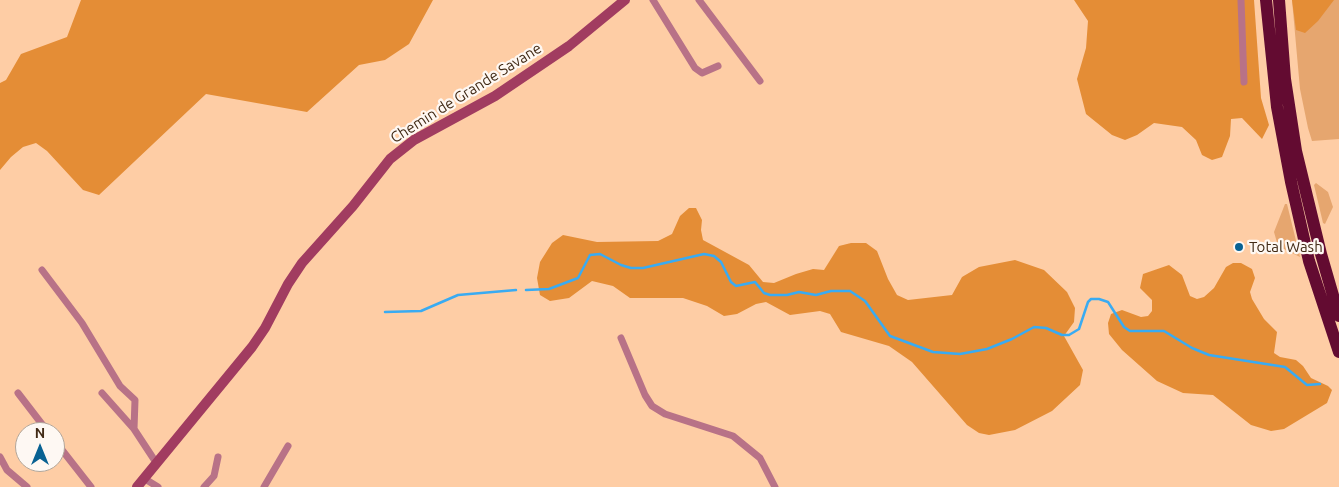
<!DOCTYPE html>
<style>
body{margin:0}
#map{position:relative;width:1339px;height:487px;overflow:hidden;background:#fecda5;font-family:Ubuntu,sans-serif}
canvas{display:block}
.north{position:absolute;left:15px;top:422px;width:50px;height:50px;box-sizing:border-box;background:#fef8f3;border:1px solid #b2a69a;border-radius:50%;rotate:0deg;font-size:14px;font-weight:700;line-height:20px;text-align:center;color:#412a15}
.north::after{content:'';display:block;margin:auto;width:18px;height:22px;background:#096293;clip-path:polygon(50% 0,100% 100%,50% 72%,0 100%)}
</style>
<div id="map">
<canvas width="1339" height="487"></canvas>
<div class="north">N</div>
</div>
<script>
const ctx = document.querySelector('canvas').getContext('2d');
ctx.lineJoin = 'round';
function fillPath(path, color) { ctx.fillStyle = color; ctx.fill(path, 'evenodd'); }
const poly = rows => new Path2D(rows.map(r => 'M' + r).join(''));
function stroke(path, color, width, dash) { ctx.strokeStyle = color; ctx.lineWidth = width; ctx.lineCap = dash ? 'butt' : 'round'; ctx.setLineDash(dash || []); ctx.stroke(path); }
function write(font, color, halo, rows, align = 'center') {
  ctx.font = font + ' Ubuntu,sans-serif'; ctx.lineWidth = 4.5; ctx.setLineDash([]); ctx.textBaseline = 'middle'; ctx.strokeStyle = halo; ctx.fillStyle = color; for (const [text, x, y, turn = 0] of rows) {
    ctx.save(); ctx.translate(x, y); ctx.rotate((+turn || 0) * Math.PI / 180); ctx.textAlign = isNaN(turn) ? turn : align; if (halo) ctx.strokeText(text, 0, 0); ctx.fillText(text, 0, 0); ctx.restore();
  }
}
fillPath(poly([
 [1292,0,1339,0,1339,139,1312,141,1308,128,1300,89],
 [1316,183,1328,192,1333,207,1325,224,1323,223,1314,185],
 [1285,204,1287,204,1300,257,1278,246,1274,232]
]), '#e6a66f');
fillPath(poly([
 [81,0,433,0,409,44,385,60,359,65,307,112,206,94,99,195,83,190,47,151,36,143,23,147,11,157,0,170,0,83,6,80,21,54,67,37],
 [1074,0,1254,0,1261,98,1269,125,1262,139,1242,118,1231,119,1230,136,1222,157,1212,160,1202,155,1196,140,1182,127,1154,123,1137,135,1125,140,1112,135,1086,114,1077,79,1086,48,1088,21],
 [1292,0,1334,0,1318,21,1305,33,1296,30],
 [689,208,696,208,702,220,701,230,703,240,749,265,763,282,774,283,796,274,813,269,824,270,839,246,851,243,866,243,877,251,888,279,897,295,908,300,952,295,962,277,979,267,1015,260,1044,270,1067,292,1075,308,1074,322,1064,336,1083,370,1080,385,1052,411,1015,430,989,435,979,433,967,425,912,362,889,346,841,332,830,314,820,311,790,315,766,302,756,304,737,314,724,316,707,306,683,298,630,298,613,286,592,281,569,298,550,301,540,295,537,278,540,262,552,243,563,235,597,242,658,241,672,234,680,216],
 [1233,263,1241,263,1252,269,1255,278,1250,292,1252,299,1264,319,1277,332,1274,353,1280,357,1296,360,1303,366,1311,378,1328,386,1332,390,1327,403,1284,429,1271,431,1251,425,1213,395,1183,393,1157,381,1122,350,1109,334,1108,323,1111,314,1122,310,1141,317,1148,316,1152,311,1152,300,1140,288,1143,274,1169,265,1182,275,1190,296,1197,299,1204,297,1214,288,1226,267]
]), '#e48d36');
stroke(poly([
 [526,290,549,289,578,278,590,255,600,254,621,265,631,268,643,268,704,254,714,256,721,262,731,282,736,286,755,282,764,293,770,295,787,295,799,292,816,295,831,291,850,291,865,301,890,336,933,352,960,354,987,349,1012,339,1034,327,1046,328,1062,335,1069,335,1079,329,1088,302,1091,299,1099,299,1108,302,1124,327,1130,331,1164,331,1192,348,1209,355,1285,367,1307,385,1320,384],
 [385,312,421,311,458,295,516,290]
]), '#39abf2', 2.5);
stroke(poly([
 [653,0,695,68,702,73,718,66],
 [699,0,760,81],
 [1241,0,1244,82],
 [42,270,82,323,120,386,135,400,134,429,157,464],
 [621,338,645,395,652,406,665,414,733,436,760,458,775,487],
 [18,393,48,432],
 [102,393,134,429],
 [55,441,91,487],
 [0,457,7,470,27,487],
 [145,479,158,487],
 [204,487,214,476,218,457],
 [264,487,288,446]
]), '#b87287', 7);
stroke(poly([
 [137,487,252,347,265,328,288,284,302,263,353,206,390,159,414,140,495,96,569,46,625,0]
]), '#a13c60', 10);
stroke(poly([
 [1266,0,1277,107,1291,182,1309,261,1339,352],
 [1279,0,1285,79,1296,151,1321,254,1339,316]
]), '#630b31', 12);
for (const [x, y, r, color] of [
 [1239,247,5,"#096293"]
]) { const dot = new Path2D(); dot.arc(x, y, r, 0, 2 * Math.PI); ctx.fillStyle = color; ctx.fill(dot); stroke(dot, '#fef8f3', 2); }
write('15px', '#412a15', '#fef8f3', [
 ["Chemin de Grande Savane",466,93,-32]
]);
write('15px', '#412a15', '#fef8f3', [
 ["Total Wash",1249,247]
], 'left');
</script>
